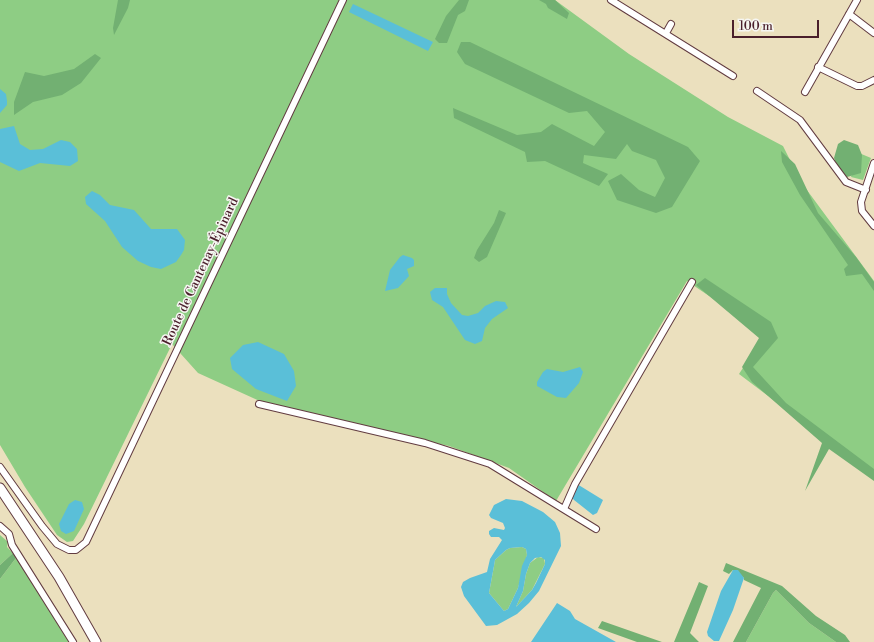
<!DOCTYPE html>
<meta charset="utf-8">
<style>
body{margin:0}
#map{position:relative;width:874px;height:642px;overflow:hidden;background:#ebe0be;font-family:"Libre Bodoni",serif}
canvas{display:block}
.scale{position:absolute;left:732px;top:20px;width:87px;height:18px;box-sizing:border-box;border:2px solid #4a1f2b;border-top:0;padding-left:5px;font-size:12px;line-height:14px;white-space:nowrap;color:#4a1f2b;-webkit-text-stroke:3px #f6f6f2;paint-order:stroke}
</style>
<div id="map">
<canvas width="874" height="642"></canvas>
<div class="scale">100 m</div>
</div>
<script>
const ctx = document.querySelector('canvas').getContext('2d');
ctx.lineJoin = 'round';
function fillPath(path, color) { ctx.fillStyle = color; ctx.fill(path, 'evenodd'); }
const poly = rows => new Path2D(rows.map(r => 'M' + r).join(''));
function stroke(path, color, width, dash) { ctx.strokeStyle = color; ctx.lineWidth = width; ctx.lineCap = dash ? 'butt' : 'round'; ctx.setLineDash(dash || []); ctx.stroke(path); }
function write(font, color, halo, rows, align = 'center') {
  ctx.font = font + ' "Libre Bodoni",serif'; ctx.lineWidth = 3; ctx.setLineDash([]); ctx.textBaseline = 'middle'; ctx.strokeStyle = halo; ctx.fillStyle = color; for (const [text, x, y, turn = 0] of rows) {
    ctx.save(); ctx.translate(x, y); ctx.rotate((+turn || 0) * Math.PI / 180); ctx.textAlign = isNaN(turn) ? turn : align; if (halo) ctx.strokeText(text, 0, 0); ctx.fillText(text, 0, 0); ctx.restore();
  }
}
fillPath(poly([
 [0,0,555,0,629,54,728,117,783,146,801,182,874,281,874,476,739,374,765,334,687,281,556,501,509,468,449,446,275,408,198,373,172,344,84,524,73,541,67,542,57,535,25,487,0,445],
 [859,153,871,158,863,180,851,177],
 [0,535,8,542,7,547,13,553,0,565],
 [522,547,526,549,527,555,518,588,508,609,504,611,489,593,494,566,495,560,506,550,510,548],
 [538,557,544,558,545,564,532,590,516,607,523,591,526,574,530,563],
 [16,558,19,558,71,642,0,642,0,579],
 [776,590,809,623,836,642,746,642,773,593]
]), '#8ecd84');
fillPath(poly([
 [118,0,130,0,128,8,114,35,113,28],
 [459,0,469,0,465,11,458,15,447,43,439,43,435,39,446,16],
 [539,0,555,0,569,13,567,19,548,8,546,4],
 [461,42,470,42,688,147,700,161,672,207,656,213,617,200,608,181,621,174,639,190,655,197,665,178,656,160,632,151,627,144,616,159,584,155,583,163,608,174,599,186,545,161,527,162,525,152,454,118,453,108,517,135,541,132,552,124,594,146,605,132,587,111,569,113,465,64,457,52],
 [95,54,101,58,81,83,62,95,33,102,14,115,14,102,25,72,44,76,74,69],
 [844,140,858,145,862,155,861,173,847,177,839,171,834,158,838,144],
 [781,151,795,164,818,213,856,257,874,282,874,291,862,274,846,276,844,269,848,265,800,195,782,162],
 [499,210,506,213,487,257,479,262,474,258,477,250,494,223],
 [705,278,771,322,778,338,753,367,786,403,874,469,874,481,829,449,805,491,822,443,752,382,742,367,759,338,696,285],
 [13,553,19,558,16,558,0,579,0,565],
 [726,563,782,586,816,616,845,635,850,642,836,642,809,623,776,590,773,593,746,642,733,642,761,588,744,580,744,578,733,570,729,574,723,571],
 [699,582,708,586,690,633,699,642,674,642],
 [602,621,662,642,637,642,598,628]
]), '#72b072');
fillPath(poly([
 [353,4,433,42,428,51,349,12],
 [0,89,6,94,7,101,7,105,0,113],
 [14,126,20,144,30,150,43,149,61,140,70,142,77,149,78,161,70,166,40,163,19,171,0,162,0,129],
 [92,191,100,195,110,205,134,210,151,229,177,229,185,240,184,250,181,255,176,262,161,269,151,267,138,261,122,247,105,221,86,204,85,197],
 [403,255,412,258,414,260,414,266,407,269,409,276,398,288,385,291,390,270,400,257],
 [435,288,447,288,447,294,451,303,462,315,468,316,478,313,485,306,496,301,505,302,508,308,492,319,485,328,482,341,475,344,465,340,443,307,432,300,430,292],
 [258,342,284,354,294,371,296,386,287,401,256,389,232,369,230,358,243,345],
 [580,367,583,372,579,383,566,398,557,397,537,386,537,382,543,372,547,369,563,372],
 [577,484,603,500,597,513,593,515,574,500,571,496],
 [506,499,522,501,543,512,555,522,560,533,561,546,539,591,529,603,517,614,497,625,486,626,464,596,461,587,463,582,470,578,487,572,490,559,502,540,499,537,491,537,489,534,489,531,494,528,504,530,505,528,503,523,491,518,489,515,494,505],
 [522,547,526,549,527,555,522,566,518,588,508,609,504,611,489,593,494,566,495,560,506,550,510,548],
 [541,557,545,560,545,564,536,583,532,590,516,607,523,591,526,574,530,563,535,558],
 [75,500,82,502,84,509,74,531,66,534,61,531,59,524,69,504],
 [733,570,738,570,744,578,733,610,719,641,714,641,708,636,707,632,721,591],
 [557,603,570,611,575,619,616,642,531,642]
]), '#5abfd8');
const street = poly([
 [611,0,733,76],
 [849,14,874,33],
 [666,33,671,24],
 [818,67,857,86,862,86,874,80],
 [757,91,800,120,846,182,866,190],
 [805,92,857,0],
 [874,163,861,202,862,211,874,226],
 [259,404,425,443,490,464,596,529],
 [0,467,42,526,57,544,69,550,76,550,86,542,343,0],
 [564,509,575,484,692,282],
 [0,526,9,534,12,545,73,642]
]);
const secondary = poly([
 [0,488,59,577,96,642]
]);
stroke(street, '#623c41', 8);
stroke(secondary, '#623c41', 11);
stroke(street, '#fff', 6);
stroke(secondary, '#fff', 9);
write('13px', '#4a1f2b', '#f6f6f2', [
 ["Route de Cantenay-Épinard",201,272,-65]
]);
</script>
